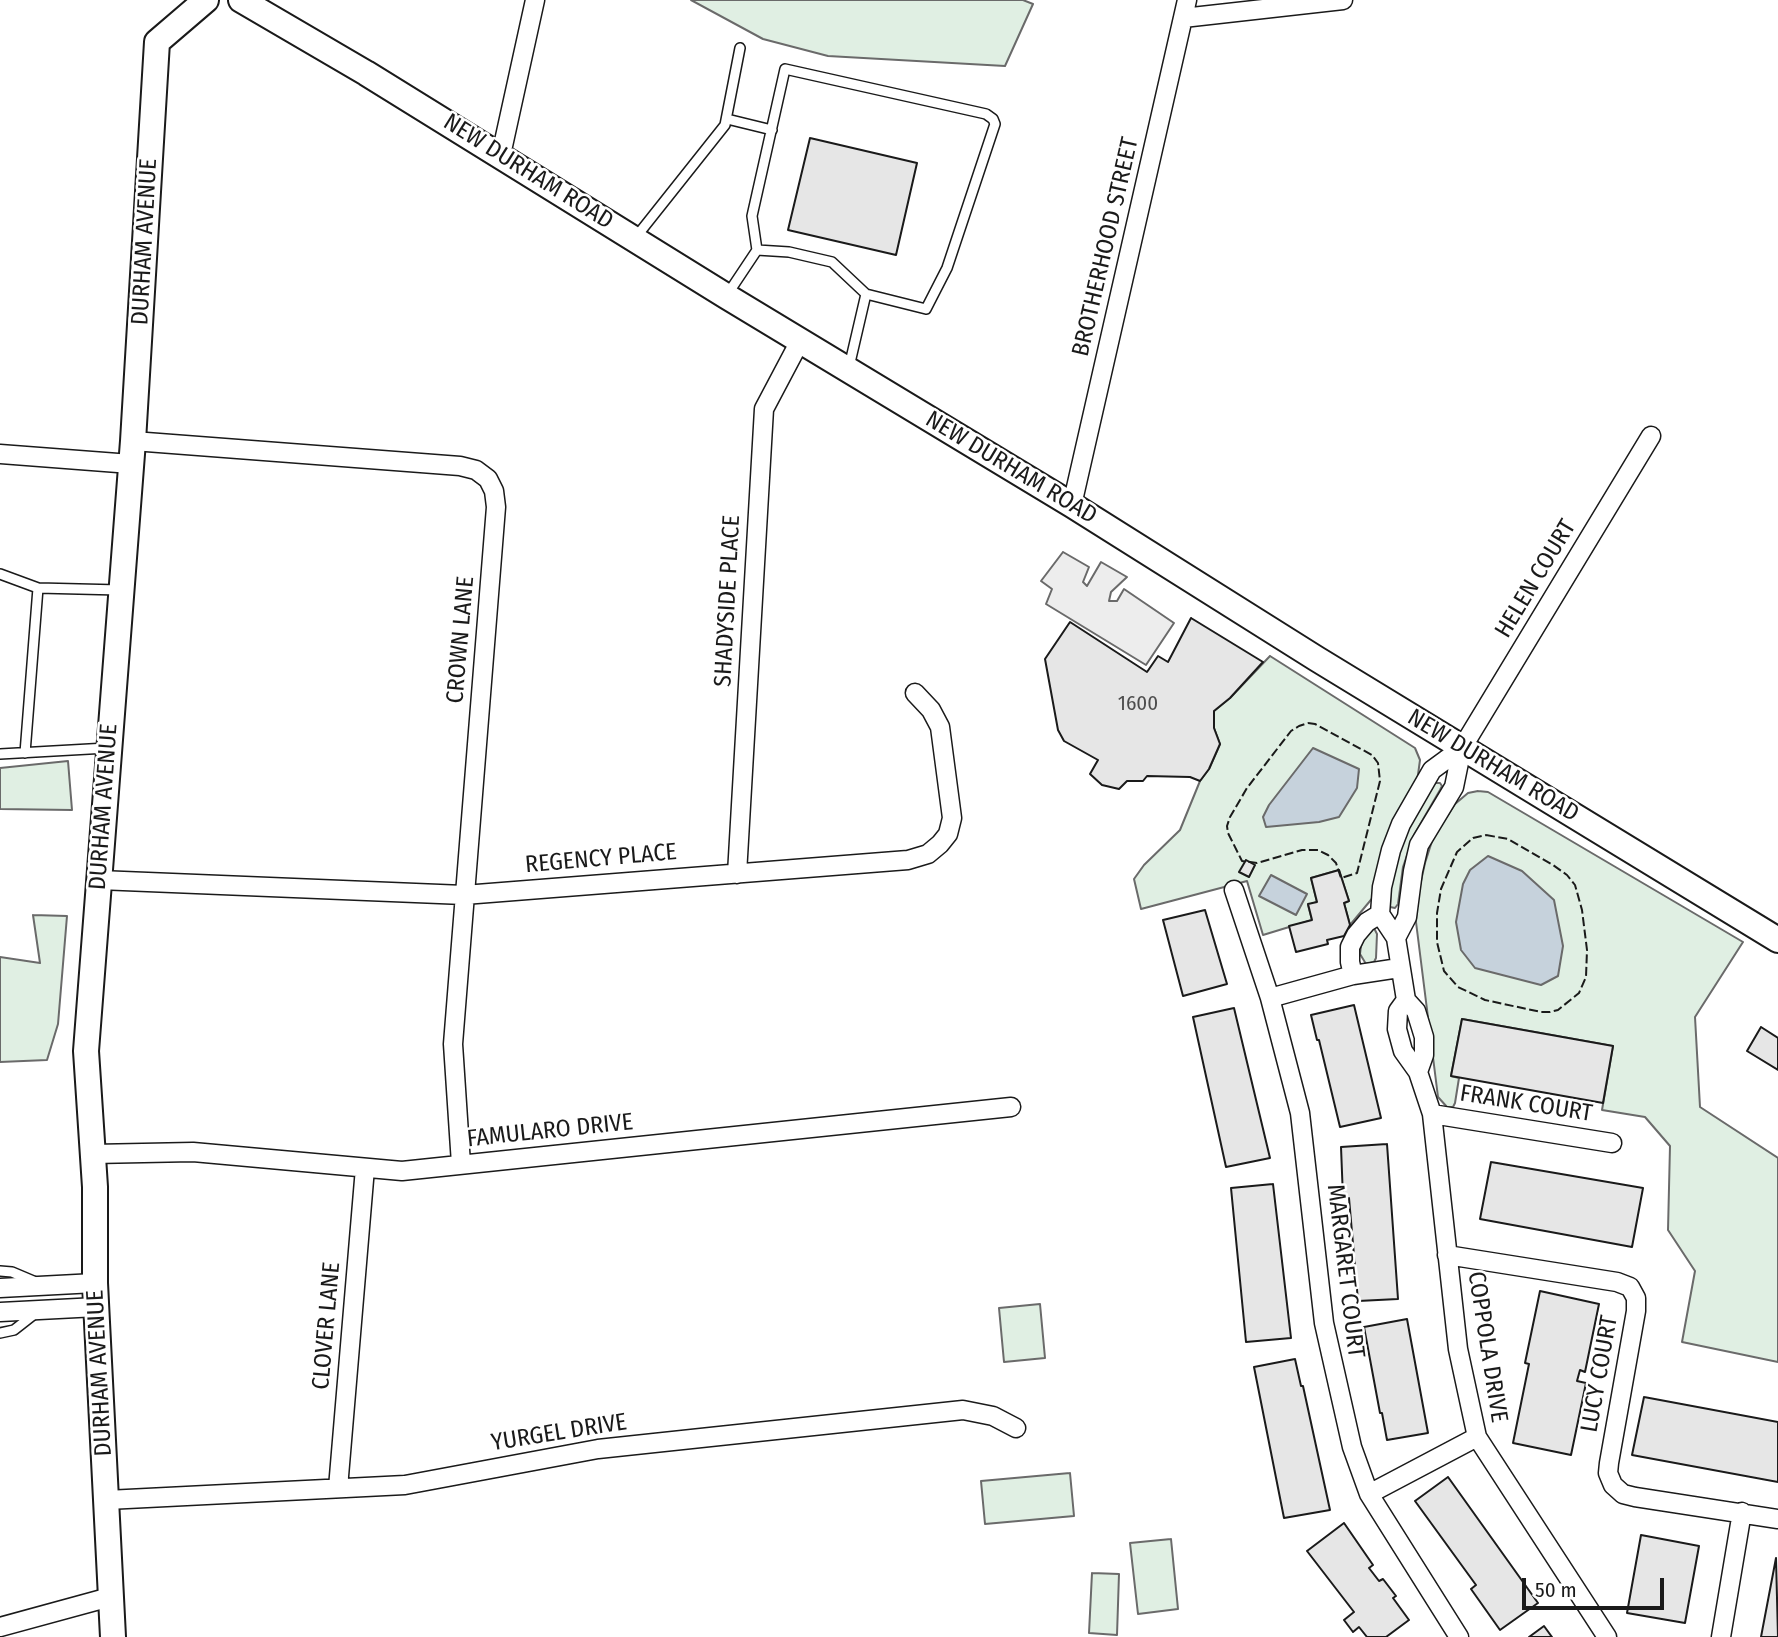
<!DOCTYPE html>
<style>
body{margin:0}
#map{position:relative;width:1778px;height:1637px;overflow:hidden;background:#fff;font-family:"Fira Sans Condensed",sans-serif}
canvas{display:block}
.scale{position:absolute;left:1522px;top:1578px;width:142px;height:32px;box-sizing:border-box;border:4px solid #1a1a1a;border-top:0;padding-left:9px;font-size:21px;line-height:24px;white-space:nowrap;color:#1a1a1a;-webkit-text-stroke:5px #fff;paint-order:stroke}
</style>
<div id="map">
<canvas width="1778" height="1637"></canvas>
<div class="scale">50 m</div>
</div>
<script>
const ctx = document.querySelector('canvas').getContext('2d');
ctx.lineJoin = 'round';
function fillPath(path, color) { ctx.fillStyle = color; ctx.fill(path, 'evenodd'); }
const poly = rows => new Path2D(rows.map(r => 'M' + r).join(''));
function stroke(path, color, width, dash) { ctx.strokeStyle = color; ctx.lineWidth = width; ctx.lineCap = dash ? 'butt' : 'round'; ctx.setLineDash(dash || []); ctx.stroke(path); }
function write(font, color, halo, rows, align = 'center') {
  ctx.font = font + ' "Fira Sans Condensed",sans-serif'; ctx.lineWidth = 5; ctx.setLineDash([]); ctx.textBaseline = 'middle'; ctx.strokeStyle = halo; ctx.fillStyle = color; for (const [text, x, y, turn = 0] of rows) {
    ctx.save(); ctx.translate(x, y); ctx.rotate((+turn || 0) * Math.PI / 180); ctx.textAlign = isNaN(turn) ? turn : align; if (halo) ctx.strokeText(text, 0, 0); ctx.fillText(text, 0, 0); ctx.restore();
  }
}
const green = poly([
 [691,0,1023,0,1033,4,1005,66,828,56,763,39,691,0],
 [1270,656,1415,748,1420,760,1417,782,1395,818,1375,895,1350,925,1344,903,1349,901,1339,870,1311,878,1317,902,1308,905,1312,920,1263,935,1247,881,1141,909,1134,879,1144,865,1180,830,1200,781,1209,769,1220,744,1214,728,1214,711,1230,698,1270,656],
 [68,761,72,810,0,809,0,768,68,761],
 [1435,783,1440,783,1442,786,1440,790,1414,835,1403,867,1398,904,1395,908,1390,907,1391,876,1406,831,1435,783],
 [1478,791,1488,792,1743,942,1695,1017,1700,1107,1778,1158,1778,1362,1682,1342,1695,1271,1668,1230,1670,1146,1645,1117,1602,1110,1613,1046,1462,1019,1451,1076,1459,1078,1455,1103,1453,1107,1447,1107,1438,1097,1416,922,1417,899,1425,863,1433,838,1455,804,1468,793,1478,791],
 [33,915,67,916,58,1024,47,1060,0,1062,0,957,40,963,33,915],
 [1374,928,1377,934,1376,958,1374,962,1366,964,1360,954,1361,946,1364,938,1374,928],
 [1040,1304,1045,1358,1004,1362,999,1308,1040,1304],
 [1070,1473,1074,1516,985,1524,981,1481,1070,1473],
 [1171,1539,1178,1609,1138,1614,1130,1543,1171,1539],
 [1092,1573,1119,1574,1117,1635,1089,1633,1092,1573]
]);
fillPath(green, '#e0efe3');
stroke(green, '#6a6a6a', 2);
const parking = poly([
 [1063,552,1089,567,1083,582,1087,586,1101,562,1127,577,1111,592,1109,601,1117,601,1124,589,1174,623,1146,665,1046,604,1052,589,1041,581,1063,552]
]);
fillPath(parking, '#ededed');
stroke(parking, '#6a6a6a', 2);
const water = poly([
 [1313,748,1359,769,1357,788,1339,817,1319,822,1266,827,1263,817,1269,805,1313,748],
 [1488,856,1522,871,1554,900,1563,946,1558,976,1541,985,1475,968,1461,950,1456,922,1463,884,1470,870,1488,856],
 [1271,875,1307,894,1296,915,1259,896,1271,875]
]);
fillPath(water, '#c6d2dc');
stroke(water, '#6a6a6a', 2);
const building = poly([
 [810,138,917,163,896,255,788,230,810,138],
 [1191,618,1263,662,1230,698,1214,711,1214,728,1220,744,1209,769,1200,781,1190,777,1147,776,1143,781,1127,781,1119,789,1102,785,1090,774,1098,760,1064,741,1058,730,1045,659,1070,622,1147,672,1158,656,1168,662,1191,618],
 [1246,860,1255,865,1249,877,1239,872,1246,860],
 [1339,870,1349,901,1344,903,1350,925,1344,936,1327,940,1328,944,1296,952,1289,926,1312,920,1308,904,1317,902,1311,878,1339,870],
 [1205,910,1227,984,1183,996,1163,920,1205,910],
 [1354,1005,1381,1118,1340,1127,1319,1040,1317,1040,1311,1015,1354,1005],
 [1234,1008,1270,1158,1226,1167,1193,1017,1234,1008],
 [1462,1019,1613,1046,1603,1103,1451,1076,1462,1019],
 [1761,1027,1778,1038,1778,1070,1747,1051,1761,1027],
 [1387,1144,1398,1299,1358,1301,1349,1198,1343,1198,1341,1147,1387,1144],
 [1491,1162,1643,1188,1632,1247,1480,1219,1491,1162],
 [1273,1184,1291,1338,1246,1342,1231,1188,1273,1184],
 [1540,1291,1599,1304,1585,1372,1580,1370,1577,1381,1586,1383,1571,1455,1513,1443,1529,1364,1525,1363,1540,1291],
 [1407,1319,1428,1433,1387,1440,1382,1413,1380,1413,1364,1327,1407,1319],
 [1295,1359,1301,1386,1303,1386,1330,1510,1284,1518,1254,1367,1295,1359],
 [1644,1397,1778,1422,1778,1482,1632,1455,1644,1397],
 [1448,1477,1538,1603,1500,1630,1471,1589,1476,1585,1415,1501,1448,1477],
 [1344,1523,1373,1565,1369,1568,1379,1581,1383,1579,1396,1596,1393,1598,1409,1620,1386,1637,1367,1637,1359,1627,1353,1632,1344,1620,1354,1612,1307,1551,1344,1523],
 [1641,1535,1699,1546,1685,1623,1627,1613,1641,1535],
 [1776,1558,1778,1637,1761,1637,1776,1558],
 [1544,1626,1552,1637,1529,1637,1544,1626]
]);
fillPath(building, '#e6e6e6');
stroke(building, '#1a1a1a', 2);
const service = poly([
 [727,119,772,130],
 [636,237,725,125,740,48],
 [727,295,757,250,752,216,785,69,986,114,993,119,995,124,947,268,926,309,866,294,832,262,789,252,757,250],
 [849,367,866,294],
 [0,574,38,588,120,590],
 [25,753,38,588],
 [0,754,107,748],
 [0,1271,12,1272,38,1283],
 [0,1333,14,1330,37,1312]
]);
const minor = poly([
 [1183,18,1343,0],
 [501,155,535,0],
 [133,441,460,466,476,470,488,479,494,491,496,507,453,1044,461,1164],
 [0,454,131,464],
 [1072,505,1187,0],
 [737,874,764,409,801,339],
 [99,880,464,895,908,860,928,854,940,844,948,834,952,818,940,727,931,710,915,693],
 [1234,890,1270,998,1300,1113,1324,1323,1352,1447,1369,1494,1459,1637],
 [1396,938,1407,917,1413,871,1419,845,1454,787,1462,748,1651,436],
 [1353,975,1350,962,1350,947,1356,935,1367,922,1380,914],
 [1270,998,1353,975,1399,968],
 [1406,1000,1398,1011,1397,1029,1403,1051,1418,1072,1432,1114,1458,1349,1477,1437,1607,1637],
 [1418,1072,1424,1055,1424,1037,1416,1011,1406,1000,1396,938,1380,914,1382,887,1391,850,1401,824,1432,770,1462,748],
 [1432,1114,1612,1143],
 [93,1154,193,1152,402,1171,1011,1107],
 [1447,1255,1617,1282,1630,1287,1636,1298,1636,1311,1609,1463,1608,1473,1613,1485,1623,1494,1635,1497,1778,1519],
 [0,1288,95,1283],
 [0,1312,97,1307],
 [338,1488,365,1168],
 [1369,1494,1477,1437],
 [107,1500,405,1485,598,1449,963,1410,993,1416,1016,1428],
 [0,1627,110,1597],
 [1721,1637,1742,1512]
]);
const secondary = poly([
 [241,0,366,73,726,296,1072,505,1317,659,1778,940],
 [113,1637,95,1283,95,1187,86,1051,133,441,157,42,206,0]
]);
stroke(service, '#1a1a1a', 12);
stroke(minor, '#1a1a1a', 21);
stroke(secondary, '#1a1a1a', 28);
stroke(service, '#fff', 9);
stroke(minor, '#fff', 18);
stroke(secondary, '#fff', 24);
stroke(poly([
 [1308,723,1315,724,1372,755,1378,763,1380,781,1357,873,1341,878,1336,863,1328,855,1318,850,1302,850,1257,863,1242,861,1228,833,1227,826,1230,817,1247,788,1291,731,1299,726,1308,723],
 [1486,835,1508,839,1553,865,1567,875,1575,885,1582,910,1587,950,1586,977,1579,993,1558,1010,1550,1012,1541,1012,1485,1000,1458,987,1444,971,1437,942,1437,913,1441,889,1457,852,1473,838,1486,835]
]), '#1a1a1a', 2, [9, 3.5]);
write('21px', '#4d4d4d', null, [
 ["1600",1138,704]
]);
write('24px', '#1a1a1a', '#fff', [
 ["NEW DURHAM ROAD",528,172,32],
 ["DURHAM AVENUE",145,242,-87],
 ["BROTHERHOOD STREET",1106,247,-77],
 ["NEW DURHAM ROAD",1011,468,31],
 ["HELEN COURT",1536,579,-59],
 ["SHADYSIDE PLACE",728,601,-87],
 ["CROWN LANE",461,640,-85],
 ["NEW DURHAM ROAD",1493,766,31],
 ["DURHAM AVENUE",104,807,-86],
 ["REGENCY PLACE",601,859,-5],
 ["FRANK COURT",1526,1104,9],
 ["FAMULARO DRIVE",550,1131,-6],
 ["MARGARET COURT",1345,1271,83],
 ["CLOVER LANE",327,1326,-85],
 ["COPPOLA DRIVE",1487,1347,81],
 ["DURHAM AVENUE",100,1373,-93],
 ["LUCY COURT",1600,1374,-80],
 ["YURGEL DRIVE",559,1433,-9]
]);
</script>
